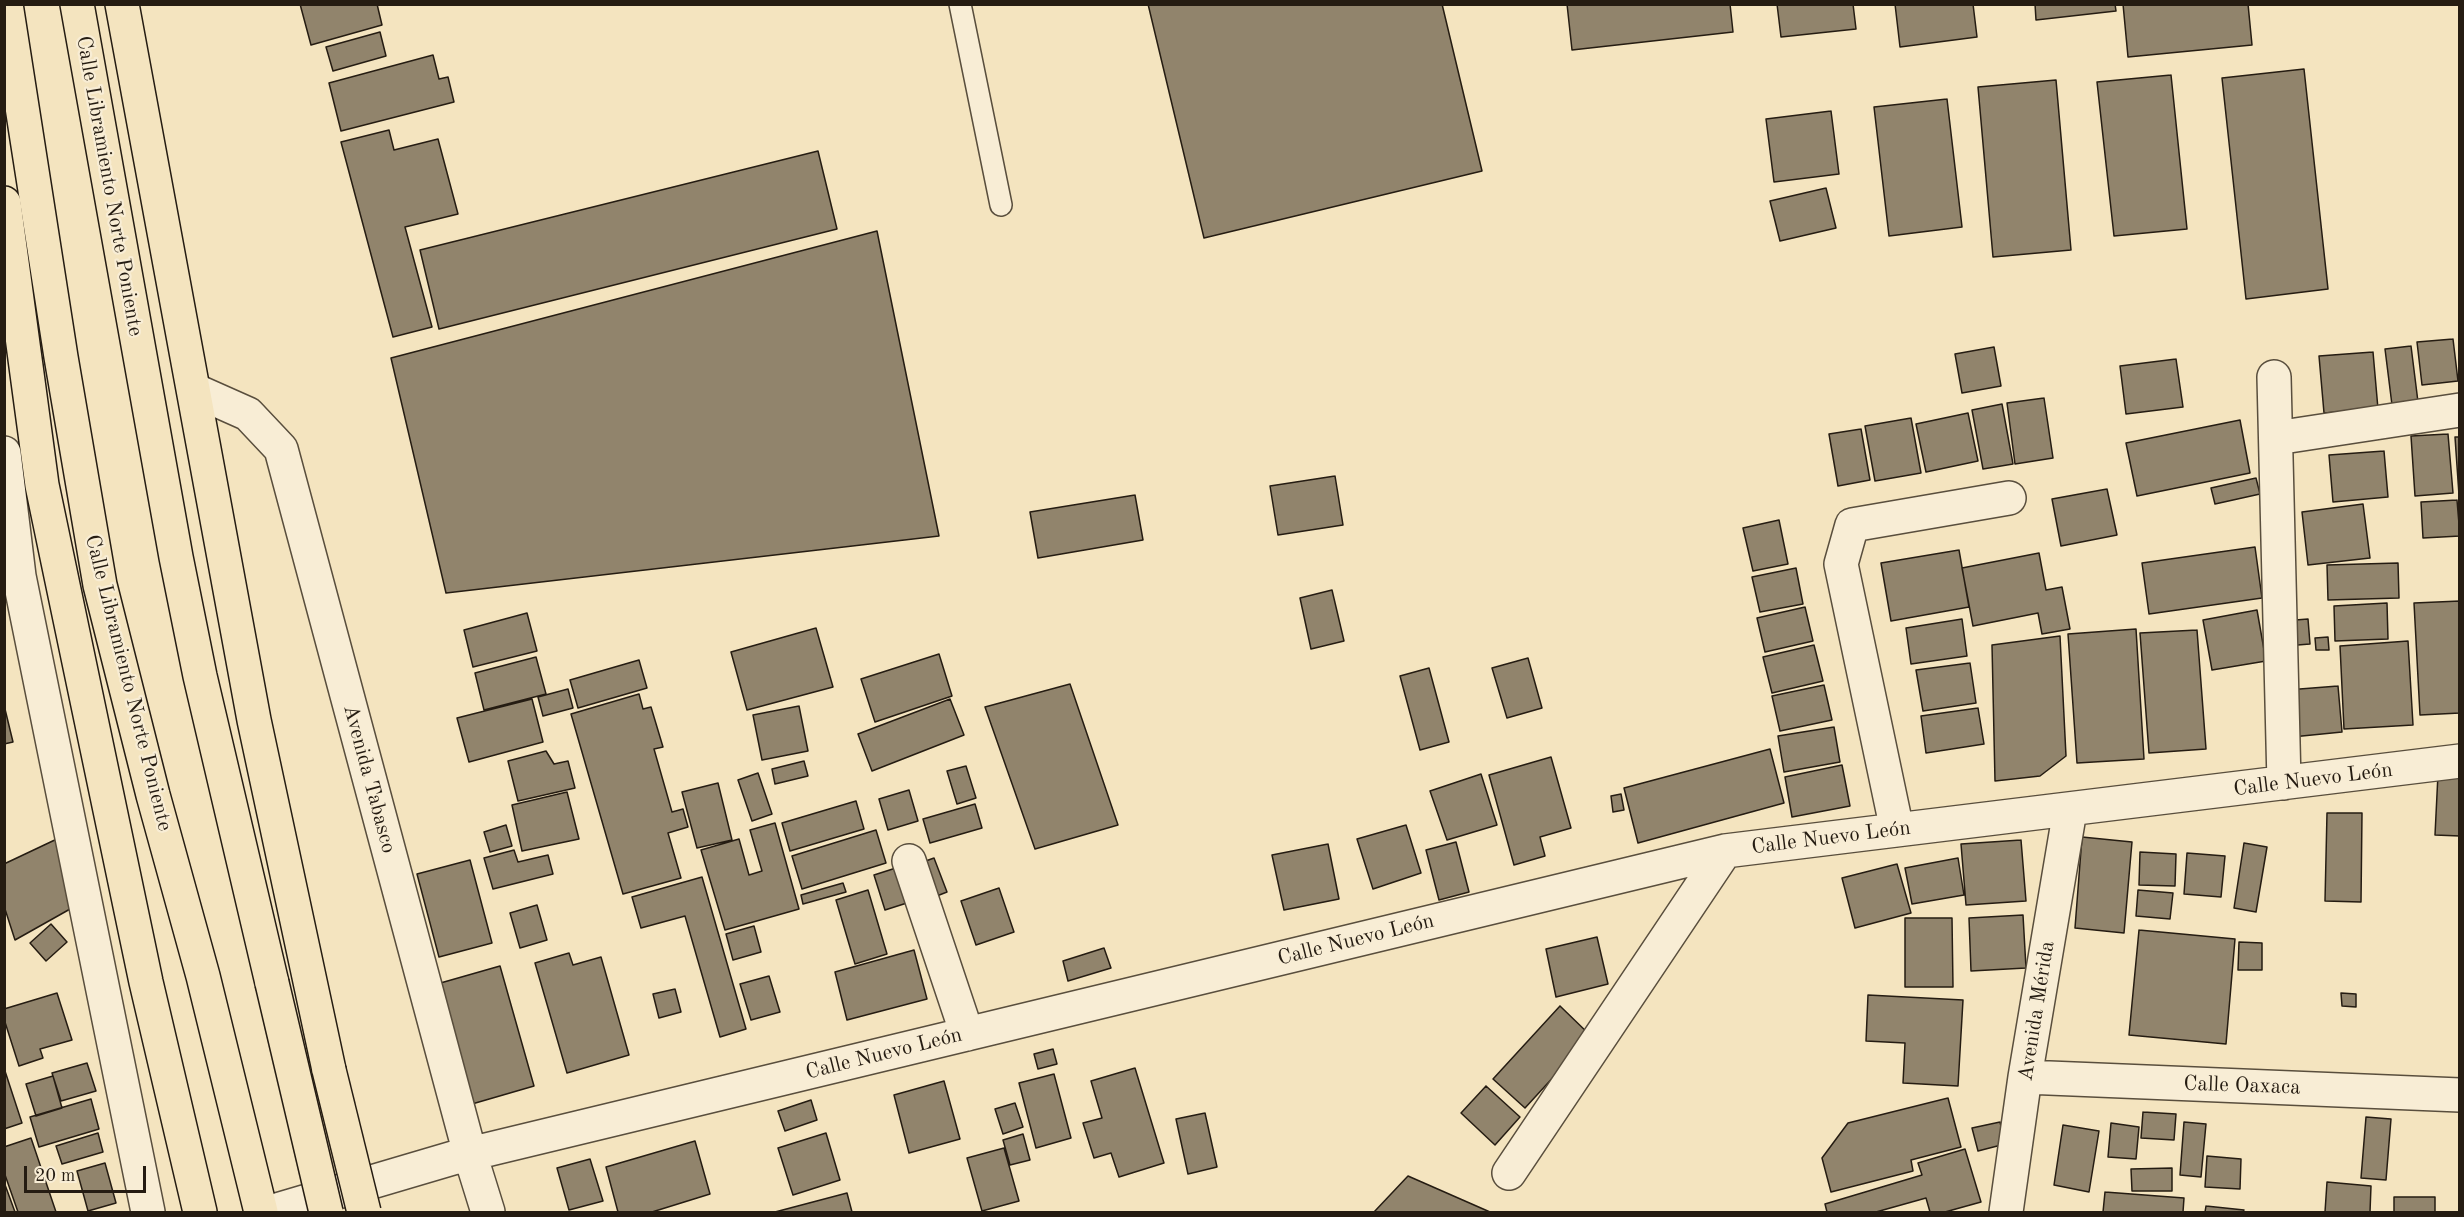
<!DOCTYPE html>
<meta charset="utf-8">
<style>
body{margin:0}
#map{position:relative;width:2464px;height:1217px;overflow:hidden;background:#f4e4bf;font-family:"Old Standard TT",serif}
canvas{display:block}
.frame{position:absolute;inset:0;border:6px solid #251c12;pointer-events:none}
.scale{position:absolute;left:24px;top:1166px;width:122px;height:27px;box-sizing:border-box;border:3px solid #251c12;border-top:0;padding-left:8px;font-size:18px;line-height:21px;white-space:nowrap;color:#251c12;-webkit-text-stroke:4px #f8edd5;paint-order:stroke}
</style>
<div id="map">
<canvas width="2464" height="1217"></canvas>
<div class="frame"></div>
<div class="scale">20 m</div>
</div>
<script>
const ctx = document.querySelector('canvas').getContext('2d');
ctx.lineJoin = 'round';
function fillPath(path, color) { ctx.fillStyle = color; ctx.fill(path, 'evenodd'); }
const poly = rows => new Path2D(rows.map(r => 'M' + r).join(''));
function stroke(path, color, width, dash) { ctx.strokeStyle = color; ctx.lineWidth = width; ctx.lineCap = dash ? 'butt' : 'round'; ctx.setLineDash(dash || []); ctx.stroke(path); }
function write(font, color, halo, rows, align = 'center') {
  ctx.font = font + ' "Old Standard TT",serif'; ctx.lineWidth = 4.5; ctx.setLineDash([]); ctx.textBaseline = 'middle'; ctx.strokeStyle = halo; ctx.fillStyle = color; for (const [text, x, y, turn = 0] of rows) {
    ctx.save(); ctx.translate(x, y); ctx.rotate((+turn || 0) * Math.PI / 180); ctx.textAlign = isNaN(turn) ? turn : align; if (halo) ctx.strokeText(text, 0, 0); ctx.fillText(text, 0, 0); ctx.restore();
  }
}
const building = poly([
 [300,4,377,4,382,25,311,45,300,4],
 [1148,4,1442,4,1482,171,1204,238,1148,4],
 [1567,4,1730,4,1733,32,1572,50,1567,4],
 [1777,4,1853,4,1856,29,1781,37,1777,4],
 [1895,4,1973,4,1977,37,1900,47,1895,4],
 [2035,4,2115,4,2116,11,2036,20,2035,4],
 [2123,4,2248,4,2252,45,2128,57,2123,4],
 [380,32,386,56,333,71,326,47,380,32],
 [433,55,439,79,448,77,454,102,341,131,329,83,433,55],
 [2304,69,2328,289,2246,299,2222,78,2304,69],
 [2171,75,2187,229,2114,236,2097,82,2171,75],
 [2056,80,2071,250,1993,257,1978,87,2056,80],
 [1947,99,1962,227,1889,236,1874,107,1947,99],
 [1831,111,1839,174,1774,182,1766,119,1831,111],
 [389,130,394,150,438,139,458,214,405,227,432,327,393,337,341,142,389,130],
 [818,151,837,229,439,329,420,250,818,151],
 [1826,188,1836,228,1780,241,1770,201,1826,188],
 [877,231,939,536,446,593,391,358,877,231],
 [2453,339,2458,381,2422,385,2417,342,2453,339],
 [2411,346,2418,402,2392,405,2385,349,2411,346],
 [1994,347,2001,386,1962,393,1955,354,1994,347],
 [2373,352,2378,409,2324,413,2319,356,2373,352],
 [2176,359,2183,407,2126,414,2120,366,2176,359],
 [2044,398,2053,458,2015,464,2007,403,2044,398],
 [2002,404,2013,464,1983,469,1972,410,2002,404],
 [1968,413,1978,461,1926,472,1916,424,1968,413],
 [1911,418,1921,473,1875,481,1865,426,1911,418],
 [2240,420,2250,473,2137,496,2126,443,2240,420],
 [1861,429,1870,480,1838,486,1829,434,1861,429],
 [2448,434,2453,493,2415,496,2411,436,2448,434],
 [2455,437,2460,437,2459,495,2455,437],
 [2384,451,2388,497,2333,502,2329,455,2384,451],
 [1335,476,1343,525,1278,535,1270,486,1335,476],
 [2256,478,2260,494,2215,504,2211,488,2256,478],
 [2107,489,2117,535,2061,546,2052,499,2107,489],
 [1135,495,1143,540,1038,558,1030,512,1135,495],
 [2457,500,2460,536,2423,538,2421,502,2457,500],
 [2363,504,2370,558,2308,565,2302,512,2363,504],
 [1779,520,1788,564,1753,571,1743,528,1779,520],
 [2255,547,2262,598,2149,614,2142,563,2255,547],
 [1959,550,1969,607,1891,621,1881,563,1959,550],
 [2039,553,2046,590,2062,587,2070,629,2042,634,2038,613,1973,626,1962,568,2039,553],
 [2398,563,2399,598,2328,600,2327,565,2398,563],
 [1796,568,1803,604,1760,612,1752,577,1796,568],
 [1332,590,1344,641,1311,649,1300,598,1332,590],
 [2460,601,2460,713,2420,715,2414,603,2460,601],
 [2387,603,2388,639,2335,641,2334,606,2387,603],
 [1805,607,1813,641,1765,652,1757,618,1805,607],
 [2257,610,2266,661,2212,670,2203,620,2257,610],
 [527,613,537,651,473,667,464,630,527,613],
 [1962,619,1967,656,1911,664,1906,628,1962,619],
 [2308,619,2310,644,2285,646,2283,621,2308,619],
 [816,628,833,687,747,710,731,652,816,628],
 [2136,629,2144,759,2077,763,2068,634,2136,629],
 [2197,630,2206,749,2149,753,2140,633,2197,630],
 [2060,636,2066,756,2040,776,1995,781,1992,645,2060,636],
 [2328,637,2329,650,2316,650,2315,638,2328,637],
 [2408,641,2413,725,2344,729,2340,646,2408,641],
 [1814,645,1823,681,1772,693,1763,657,1814,645],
 [939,654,952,696,875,722,861,679,939,654],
 [536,657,546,694,484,710,475,673,536,657],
 [1528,658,1542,708,1507,718,1492,668,1528,658],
 [639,660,647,688,578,708,570,680,639,660],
 [1970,663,1976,703,1923,711,1916,670,1970,663],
 [1429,668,1449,742,1420,750,1400,676,1429,668],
 [1070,684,1118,825,1035,849,985,707,1070,684],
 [1824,685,1832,720,1780,731,1772,696,1824,685],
 [2338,686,2342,732,2292,737,2287,690,2338,686],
 [568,689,573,708,543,716,538,697,568,689],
 [639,694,643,709,651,707,663,747,654,749,672,812,683,809,688,827,668,833,681,878,623,894,571,714,639,694],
 [532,699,543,742,469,762,457,718,532,699],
 [950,699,964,735,872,771,858,734,950,699],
 [4,705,13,742,4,744,4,705],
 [799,706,808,751,762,760,753,715,799,706],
 [1978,708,1984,744,1926,753,1921,716,1978,708],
 [1834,727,1840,762,1784,772,1778,736,1834,727],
 [1770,749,1784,803,1638,843,1624,788,1770,749],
 [546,751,554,764,568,761,575,788,518,801,508,761,546,751],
 [1551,757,1571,828,1540,837,1545,856,1514,865,1489,775,1551,757],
 [804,761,808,776,775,784,772,769,804,761],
 [1842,765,1850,806,1792,817,1785,777,1842,765],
 [966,766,976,798,957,804,947,771,966,766],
 [758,773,772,814,752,821,738,780,758,773],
 [1481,774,1497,825,1447,840,1430,791,1481,774],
 [2438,774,2460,775,2460,836,2435,835,2438,774],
 [718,783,732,840,697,848,682,792,718,783],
 [909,790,918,821,888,830,879,799,909,790],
 [567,792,579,839,522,851,512,805,567,792],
 [1621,794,1624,810,1613,812,1611,796,1621,794],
 [856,801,864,829,790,851,782,823,856,801],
 [975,804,982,828,930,843,923,819,975,804],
 [2327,813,2362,813,2361,902,2325,901,2327,813],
 [775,823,799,909,725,930,701,850,739,839,749,875,762,871,750,830,775,823],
 [506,825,512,846,490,852,484,832,506,825],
 [1406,825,1421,873,1373,889,1357,839,1406,825],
 [876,830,886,863,802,889,792,856,876,830],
 [2082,837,2132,842,2124,933,2075,928,2082,837],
 [59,838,79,904,15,940,4,906,4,864,59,838],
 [2021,840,2026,901,1966,905,1961,844,2021,840],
 [1456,842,1469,892,1439,900,1426,850,1456,842],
 [2244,843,2267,847,2256,912,2234,908,2244,843],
 [1328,844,1339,899,1284,910,1272,855,1328,844],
 [514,850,518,862,548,855,553,874,493,889,484,858,514,850],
 [2140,852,2176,854,2175,886,2139,885,2140,852],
 [2187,853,2225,856,2221,897,2184,894,2187,853],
 [934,858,947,892,924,901,912,866,934,858],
 [1958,858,1964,895,1912,904,1905,868,1958,858],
 [470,860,492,943,439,957,417,874,470,860],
 [1897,864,1911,913,1855,928,1842,878,1897,864],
 [899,867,910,902,885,910,874,875,899,867],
 [702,877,746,1029,720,1037,685,916,641,928,632,897,702,877],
 [843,883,846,892,803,904,801,895,843,883],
 [999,888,1014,932,976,945,961,901,999,888],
 [868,890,887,954,855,964,836,900,868,890],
 [2138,890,2173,893,2170,919,2136,916,2138,890],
 [537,905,547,940,520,948,510,913,537,905],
 [2023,915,2026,968,1971,971,1969,918,2023,915],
 [1905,918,1952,918,1953,987,1905,987,1905,918],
 [51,924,67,942,46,961,30,943,51,924],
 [754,926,761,952,733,960,726,934,754,926],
 [2139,930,2235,939,2226,1044,2129,1035,2139,930],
 [1597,937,1608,984,1556,997,1546,949,1597,937],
 [2239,942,2262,943,2262,970,2238,970,2239,942],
 [1104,948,1111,968,1068,981,1063,961,1104,948],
 [914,950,927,999,847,1020,835,972,914,950],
 [569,953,573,965,601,957,629,1055,567,1073,535,963,569,953],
 [500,966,534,1086,472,1104,437,984,500,966],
 [769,976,780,1012,751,1020,740,984,769,976],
 [675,989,681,1012,659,1018,653,994,675,989],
 [57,993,72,1040,40,1049,43,1058,19,1066,4,1019,4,1009,57,993],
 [2341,993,2356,994,2356,1007,2342,1006,2341,993],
 [1868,995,1963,1000,1958,1086,1903,1083,1905,1043,1866,1041,1868,995],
 [1560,1006,1591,1036,1525,1108,1493,1079,1560,1006],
 [1053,1049,1057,1064,1038,1069,1034,1054,1053,1049],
 [87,1063,96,1091,61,1101,52,1073,87,1063],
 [4,1068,22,1123,4,1129,4,1068],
 [1135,1068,1164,1163,1119,1177,1111,1153,1094,1158,1083,1123,1102,1118,1091,1081,1135,1068],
 [1054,1074,1071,1138,1036,1148,1019,1083,1054,1074],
 [53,1076,62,1108,36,1116,26,1084,53,1076],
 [944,1081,960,1139,909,1153,894,1095,944,1081],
 [1486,1086,1520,1117,1495,1145,1461,1113,1486,1086],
 [1948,1098,1961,1147,1911,1160,1913,1171,1831,1192,1822,1158,1848,1123,1948,1098],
 [91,1099,99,1129,39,1147,30,1117,91,1099],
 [811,1100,817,1120,785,1131,778,1111,811,1100],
 [1015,1103,1023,1127,1003,1134,995,1109,1015,1103],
 [2143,1112,2176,1114,2174,1140,2141,1138,2143,1112],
 [1205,1113,1217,1167,1188,1174,1176,1119,1205,1113],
 [2366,1117,2391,1119,2386,1180,2361,1178,2366,1117],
 [2000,1122,2005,1144,1978,1151,1972,1128,2000,1122],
 [2184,1122,2206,1124,2201,1177,2180,1175,2184,1122],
 [2111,1123,2139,1127,2136,1159,2108,1157,2111,1123],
 [2063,1125,2099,1131,2089,1192,2054,1185,2063,1125],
 [98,1133,103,1152,62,1164,56,1146,98,1133],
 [826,1133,840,1180,793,1195,778,1148,826,1133],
 [1023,1134,1030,1160,1010,1165,1003,1140,1023,1134],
 [31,1138,56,1212,18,1212,4,1172,4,1147,31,1138],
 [695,1141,710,1194,652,1212,618,1212,606,1167,695,1141],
 [1004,1148,1019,1201,982,1211,967,1158,1004,1148],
 [1965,1149,1981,1202,1945,1212,1930,1212,1926,1198,1876,1212,1827,1212,1825,1204,1922,1175,1918,1163,1965,1149],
 [2207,1156,2241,1159,2240,1189,2205,1187,2207,1156],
 [590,1159,603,1201,569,1210,557,1168,590,1159],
 [105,1163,116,1203,88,1211,77,1171,105,1163],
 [2172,1168,2172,1191,2132,1191,2131,1169,2172,1168],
 [1408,1176,1490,1212,1374,1212,1408,1176],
 [4,1182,15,1212,4,1212,4,1182],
 [2327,1182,2371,1186,2370,1212,2325,1212,2327,1182],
 [2105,1192,2184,1198,2183,1212,2103,1212,2105,1192],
 [847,1193,852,1212,775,1212,847,1193],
 [2394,1197,2435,1197,2435,1212,2394,1212,2394,1197],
 [2206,1206,2244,1210,2243,1212,2205,1212,2206,1206]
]);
fillPath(building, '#91846c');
stroke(building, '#251c12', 1.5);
const lane = poly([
 [960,4,1001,205]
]);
const street = poly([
 [2274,377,2284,783],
 [194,390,248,414,281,449,470,1154,488,1212],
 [2276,438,2460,410],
 [4,453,19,576,148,1212],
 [1897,830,1841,564,1852,525,2009,498],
 [909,861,967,1034],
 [2025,1077,2460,1095],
 [1509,1173,1725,851],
 [270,1212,453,1158,1725,851,2460,761],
 [2006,1212,2025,1077,2070,810]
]);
const primary = poly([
 [122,4,254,720,329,1070],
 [4,203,42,485,146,982,200,1212]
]);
const highway = poly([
 [6,4,61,357,100,585,153,795,203,976,261,1212],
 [77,4,176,557,200,676,272,983]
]);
stroke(lane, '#594e3d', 24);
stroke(street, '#594e3d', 36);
stroke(primary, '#251c12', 36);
stroke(highway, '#251c12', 36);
stroke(lane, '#f8edd5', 21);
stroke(street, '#f8edd5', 33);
stroke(primary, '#f4e4bf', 33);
stroke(highway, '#f4e4bf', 33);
const primaryBridge = poly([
 [329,1070,364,1212]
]);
const highwayBridge = poly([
 [272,983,326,1212]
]);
stroke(primaryBridge, '#251c12', 36, []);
stroke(highwayBridge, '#251c12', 36, []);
stroke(primaryBridge, '#f4e4bf', 33);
stroke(highwayBridge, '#f4e4bf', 33);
write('21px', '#251c12', '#f8edd5', [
 ["Calle Libramiento Norte Poniente",109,186,80],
 ["Calle Libramiento Norte Poniente",128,683,76],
 ["Avenida Tabasco",369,779,75],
 ["Calle Nuevo León",2313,780,-7],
 ["Calle Nuevo León",1831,838,-7],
 ["Calle Nuevo León",1356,940,-14],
 ["Avenida Mérida",2037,1011,-81],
 ["Calle Nuevo León",884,1054,-14],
 ["Calle Oaxaca",2242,1086,2]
]);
</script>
